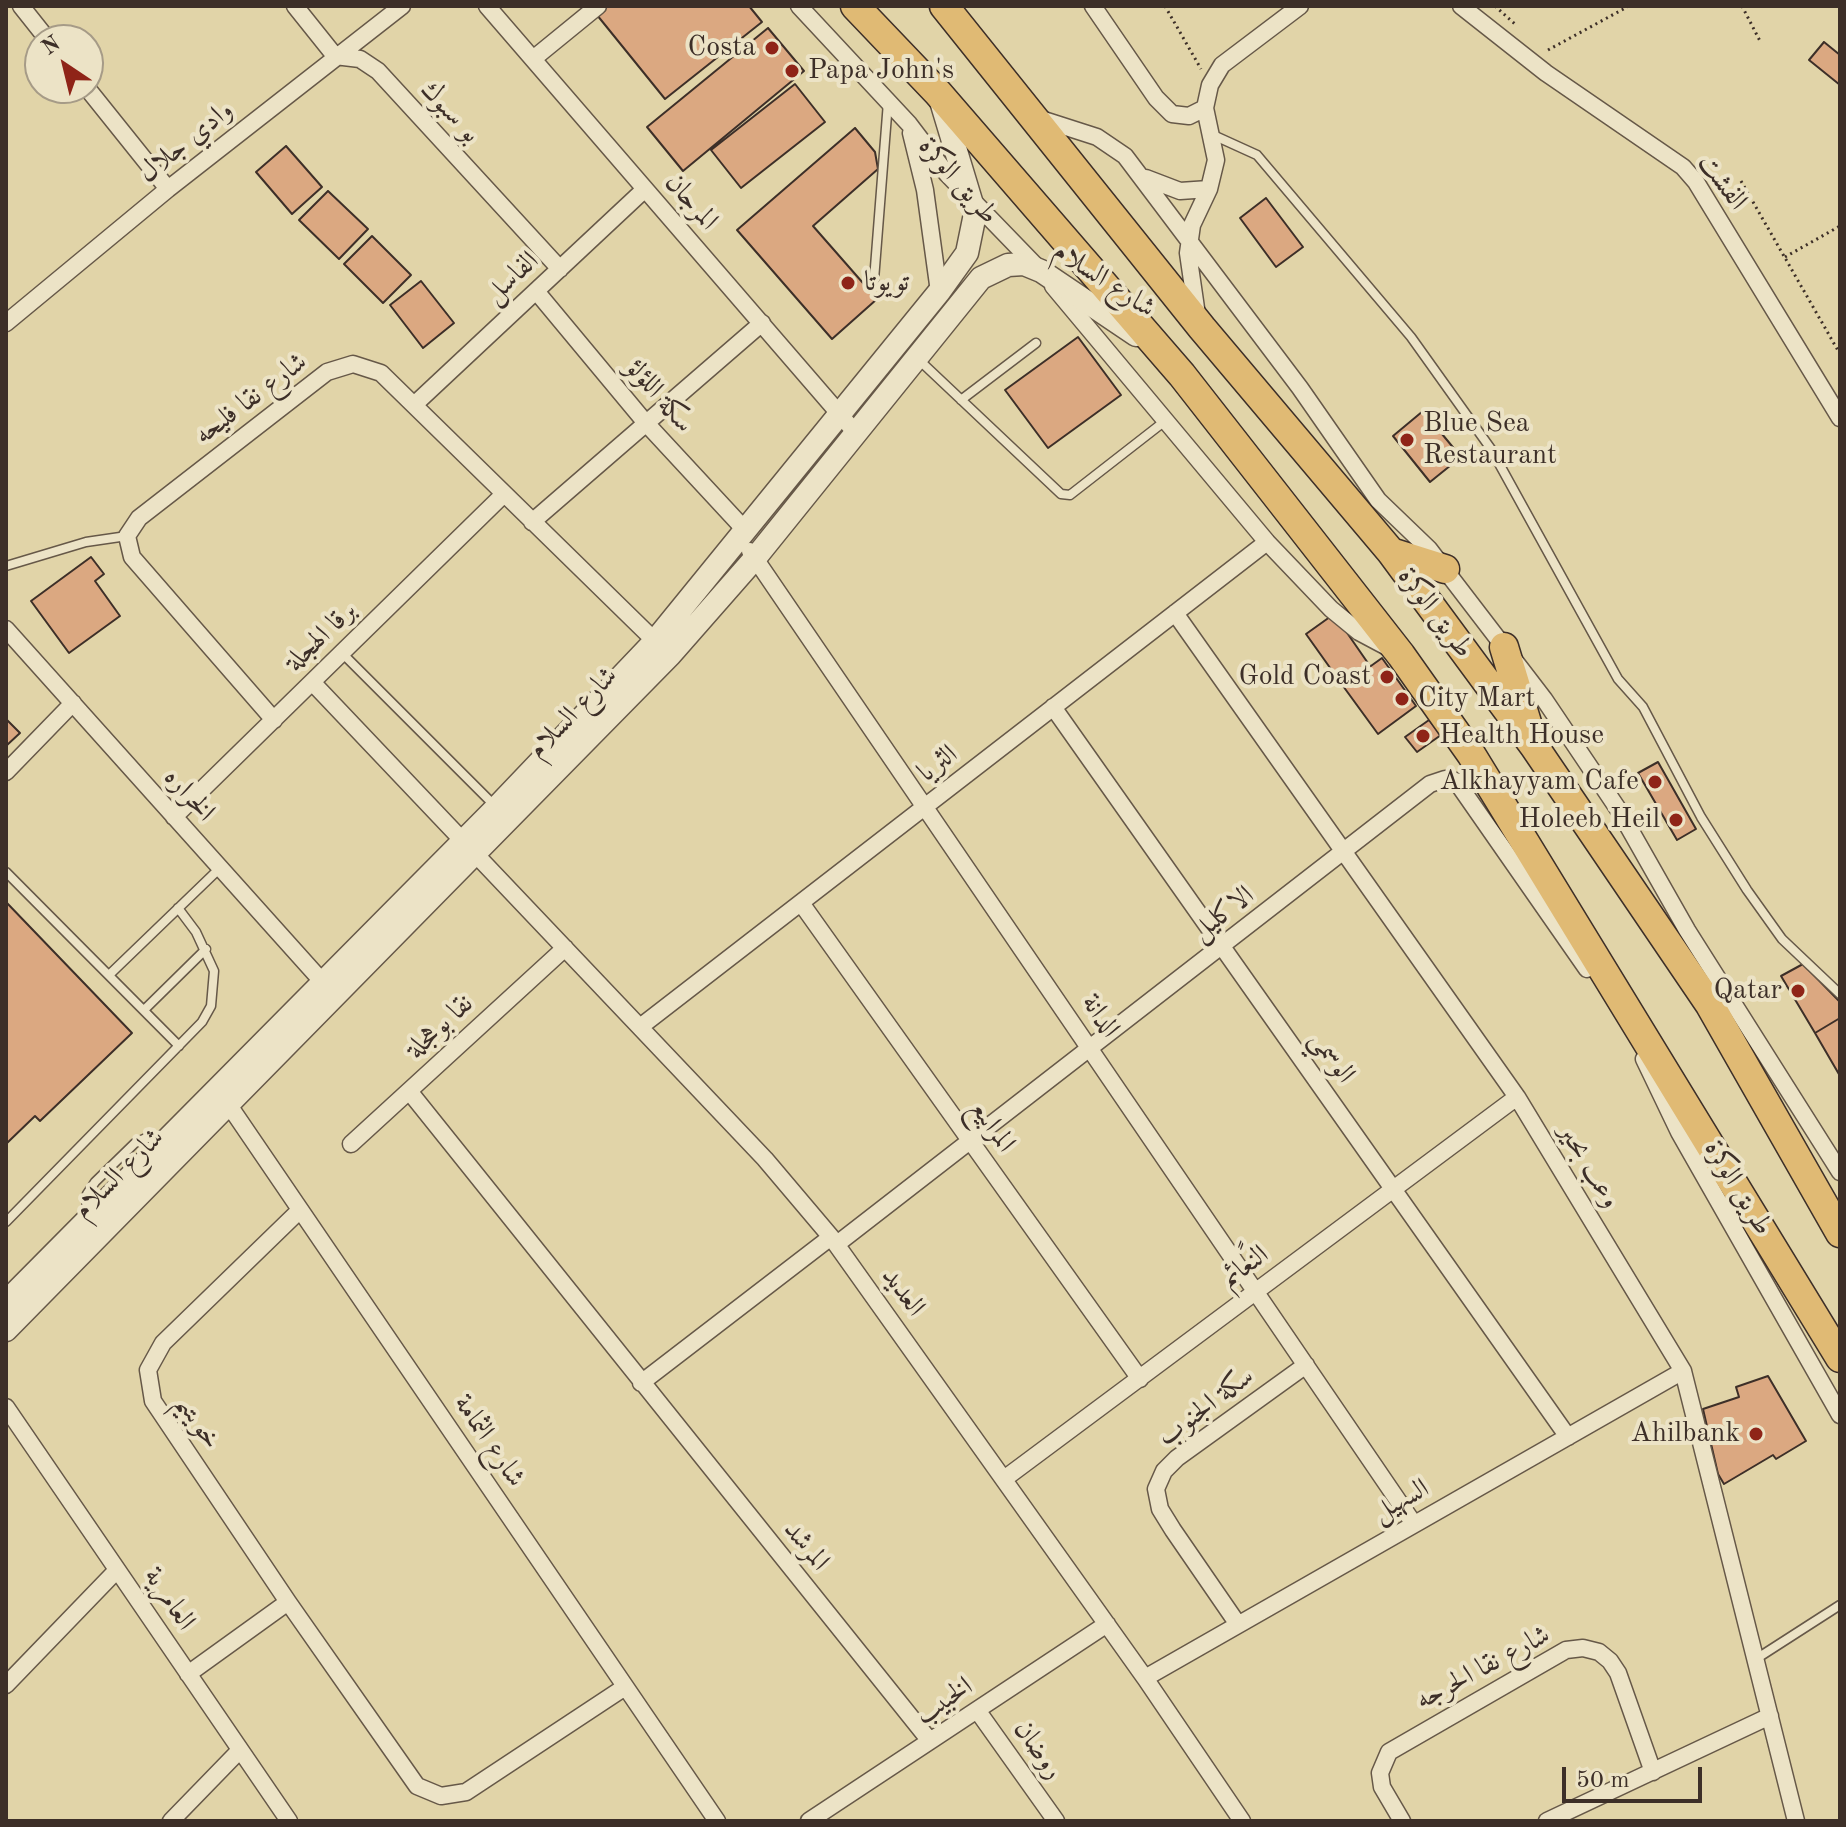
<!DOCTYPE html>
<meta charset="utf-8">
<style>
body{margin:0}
#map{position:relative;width:1846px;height:1827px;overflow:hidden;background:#e1d4a8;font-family:"Old Standard TT",serif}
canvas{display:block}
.frame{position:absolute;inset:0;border:8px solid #3d2f28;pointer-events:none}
.north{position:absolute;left:24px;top:24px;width:80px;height:80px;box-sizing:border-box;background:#ece3c6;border:2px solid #a69b87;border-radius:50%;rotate:325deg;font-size:22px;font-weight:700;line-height:32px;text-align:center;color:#3d2f28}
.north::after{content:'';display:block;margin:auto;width:28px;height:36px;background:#8f2418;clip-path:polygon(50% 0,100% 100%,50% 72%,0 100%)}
.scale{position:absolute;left:1562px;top:1767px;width:140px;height:36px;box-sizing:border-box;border:4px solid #3d2f28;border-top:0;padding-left:10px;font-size:24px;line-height:28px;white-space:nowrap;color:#3d2f28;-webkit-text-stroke:6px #ece3c6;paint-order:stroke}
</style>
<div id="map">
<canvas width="1846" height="1827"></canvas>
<div class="frame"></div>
<div class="north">N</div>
<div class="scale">50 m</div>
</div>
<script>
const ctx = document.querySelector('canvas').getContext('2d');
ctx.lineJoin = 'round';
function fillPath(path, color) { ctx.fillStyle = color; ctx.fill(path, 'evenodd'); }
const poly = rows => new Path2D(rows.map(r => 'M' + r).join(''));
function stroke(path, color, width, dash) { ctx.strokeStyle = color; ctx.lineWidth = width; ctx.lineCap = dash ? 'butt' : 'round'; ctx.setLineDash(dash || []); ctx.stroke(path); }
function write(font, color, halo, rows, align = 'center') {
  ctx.font = font + ' "Old Standard TT",Amiri,serif'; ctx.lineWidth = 8; ctx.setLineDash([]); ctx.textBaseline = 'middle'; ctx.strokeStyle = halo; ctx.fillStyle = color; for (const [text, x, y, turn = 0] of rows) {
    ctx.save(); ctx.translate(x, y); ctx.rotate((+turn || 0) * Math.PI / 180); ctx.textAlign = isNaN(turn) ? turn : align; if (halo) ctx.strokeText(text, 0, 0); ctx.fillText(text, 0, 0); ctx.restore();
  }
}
const building = poly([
 [608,6,749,6,762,22,665,99,597,15,608,6],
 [768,28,804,71,683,171,647,127,768,28],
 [1824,42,1840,55,1840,85,1809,60,1824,42],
 [795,84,825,122,741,188,711,150,795,84],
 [855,128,875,152,878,169,813,226,877,299,832,339,737,230,855,128],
 [286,146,322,187,292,214,256,172,286,146],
 [328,191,368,229,339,259,299,220,328,191],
 [1266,198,1303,247,1276,267,1240,218,1266,198],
 [372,236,411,275,383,303,344,264,372,236],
 [421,281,454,323,423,348,390,305,421,281],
 [1078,337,1121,395,1048,448,1005,390,1078,337],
 [1423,411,1461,457,1430,482,1393,436,1423,411],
 [91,557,104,574,95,581,120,616,69,653,31,601,91,557],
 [1334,614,1370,666,1343,686,1306,634,1334,614],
 [1382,658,1416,706,1378,734,1343,686,1382,658],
 [6,719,20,733,6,746,6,719],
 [1429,720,1441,735,1417,752,1405,737,1429,720],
 [1658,762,1696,829,1677,840,1638,773,1658,762],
 [6,902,132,1033,40,1121,35,1116,6,1144,6,902],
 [1803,964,1840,1002,1840,1018,1815,1033,1781,976,1803,964],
 [1840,1018,1840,1076,1815,1033,1840,1018],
 [1768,1376,1806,1441,1776,1459,1773,1455,1724,1484,1718,1474,1703,1409,1739,1397,1736,1387,1768,1376]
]);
fillPath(building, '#dba881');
stroke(building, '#3d2f28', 2);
const service = poly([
 [1213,135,1257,155,1411,337,1491,449,1618,679,1643,707,1701,817,1747,890,1782,939,1840,994],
 [874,280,888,102],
 [918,359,1061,494,1070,495,1165,421],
 [961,400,1036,343],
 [6,566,86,542,127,536],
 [342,653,496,807],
 [6,872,179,1046],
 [109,975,220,868],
 [144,1010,206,949],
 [86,1217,87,1194,95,1182,135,1143,146,1138,163,1138],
 [6,1222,202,1022,211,1006,214,971,196,932,178,908],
 [1756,1659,1840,1605]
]);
const minor = poly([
 [21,6,48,40],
 [295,6,335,56,360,59,378,71,560,269],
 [487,6,855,432],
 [799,6,909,124,947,174,1038,268],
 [1093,6,1156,98,1172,114,1189,116,1205,108],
 [1461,6,1546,73,1683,167,1696,182,1840,418],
 [533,59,598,6],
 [87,88,168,189],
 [1041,119,1097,137,1125,156,1300,388,1378,500,1429,549,1544,699,1620,812,1687,930,1840,1172],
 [911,133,925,190,939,292],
 [1146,178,1180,191,1209,189],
 [1053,286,1267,542,1331,609,1359,632,1389,648],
 [536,291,645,422,746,531],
 [1197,315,1188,253,1192,225,1209,189,1216,160,1205,108,1210,85,1222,65,1300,6],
 [6,323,168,189,402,6],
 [414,405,645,189],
 [532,522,762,323],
 [750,551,1414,1524],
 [1175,613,1517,1097,1683,1371,1796,1821],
 [6,629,328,988],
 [312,682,765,1159,831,1237,1145,1678,1242,1821],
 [1053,707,1568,1437],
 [274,720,132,557,127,536,139,518,327,372,353,364,381,373,655,641],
 [6,772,73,703],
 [174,817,504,494],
 [801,903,1140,1379],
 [640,1027,1267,542],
 [1644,1059,1679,1132,1840,1415],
 [409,1091,930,1741],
 [222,1095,717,1821],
 [351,1144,565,948],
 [300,1210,163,1343,148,1370,153,1401,288,1602,417,1786,441,1796,466,1792,625,1687],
 [837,1244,1430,784,1445,779,1456,781,1587,969],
 [641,1383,831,1237],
 [6,1407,289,1821],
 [1004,1479,1517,1097],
 [1237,1623,1173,1530,1160,1509,1156,1489,1164,1471,1177,1458,1306,1365],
 [188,1674,288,1602],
 [1145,1678,1683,1371],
 [6,1685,117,1570],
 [977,1710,1056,1821],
 [171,1821,240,1750],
 [809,1821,1107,1624],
 [1402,1821,1382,1787,1380,1773,1389,1752,1566,1650,1583,1648,1599,1652,1610,1661,1618,1673,1653,1772],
 [1547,1821,1770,1716]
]);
const tertiary = poly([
 [6,1302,496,808,655,641,939,292,967,253,975,214,940,98],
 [6,1330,670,655,756,557,981,278,1008,265,1024,264,1041,271,1136,335]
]);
const trunk = poly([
 [855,6,938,93,1182,375,1401,655,1471,754,1840,1358],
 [944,6,1202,328,1391,552,1534,746,1710,1005,1840,1233],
 [1391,552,1445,569],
 [1504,647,1528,726]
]);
stroke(service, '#665848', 11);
stroke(minor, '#665848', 19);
stroke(tertiary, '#665848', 25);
stroke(trunk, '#3d2f28', 31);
stroke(poly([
 [1165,6,1201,69],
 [1495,6,1516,25],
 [1742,6,1761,43],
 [1548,50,1629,6],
 [1741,181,1840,354],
 [1785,257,1840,226]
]), '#3d2f28', 3, [2, 4]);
stroke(service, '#ece3c6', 8);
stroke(minor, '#ece3c6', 16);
stroke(tertiary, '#ece3c6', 22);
stroke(trunk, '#e0ba74', 28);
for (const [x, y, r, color] of [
 [772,48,8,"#8f2418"],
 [792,71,8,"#8f2418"],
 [848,283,8,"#8f2418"],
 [1407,440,8,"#8f2418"],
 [1387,677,8,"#8f2418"],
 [1402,699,8,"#8f2418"],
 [1423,736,8,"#8f2418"],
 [1655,782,8,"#8f2418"],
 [1676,820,8,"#8f2418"],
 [1798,991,8,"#8f2418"],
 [1756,1434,8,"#8f2418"]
]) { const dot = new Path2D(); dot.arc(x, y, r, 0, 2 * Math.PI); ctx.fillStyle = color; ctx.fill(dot); stroke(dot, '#ece3c6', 3); }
write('28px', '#3d2f28', '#ece3c6', [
 ["Costa",756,48],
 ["Papa John's",808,71,"left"],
 ["تويوتا",864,283,"left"],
 ["Blue Sea",1423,424,"left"],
 ["Restaurant",1423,456,"left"],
 ["Gold Coast",1371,677],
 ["City Mart",1418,699,"left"],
 ["Health House",1439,736,"left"],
 ["Alkhayyam Cafe",1639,782],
 ["Holeeb Heil",1660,820],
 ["Qatar",1782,991],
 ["Ahilbank",1740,1434]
], 'right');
write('28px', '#3d2f28', '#ece3c6', [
 ["بو سبوك",450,112,47],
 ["وادي جلال",186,142,-39],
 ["طريق الوكرة",958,181,49],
 ["الفشت",1722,182,53],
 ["المرجان",691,202,49],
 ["الفاسل",512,278,-43],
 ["شارع السلام",1104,280,33],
 ["سكة اللؤلؤ",659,396,49],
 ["شارع نقا فليحه",251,399,-37],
 ["طريق الوكرة",1435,613,53],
 ["برقا الهجلة",321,637,-44],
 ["شارع السلام",573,713,-46],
 ["الثريا",938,764,-38],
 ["الخراره",189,795,48],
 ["الاكليل",1223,914,-38],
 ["الدانة",1100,1016,56],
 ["نقا بوهجلة",440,1027,-43],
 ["الوسمي",1332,1057,55],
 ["المرابيع",992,1126,55],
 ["وعب بحير",1589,1166,59],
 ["شارع السلام",119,1174,-45],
 ["طريق الوكرة",1738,1188,59],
 ["النًعائم",1245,1267,-37],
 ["العديد",903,1292,54],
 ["سكة الجنوب",1206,1407,-37],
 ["خويتيم",198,1422,57],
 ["شارع الثمامة",489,1441,56],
 ["السهيل",1401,1501,-29],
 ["المرشد",806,1546,51],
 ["العامرية",169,1599,56],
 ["شارع نقا الحرجه",1483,1668,-28],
 ["الخبيب",944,1701,-33],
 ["روضان",1038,1750,55]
]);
</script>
